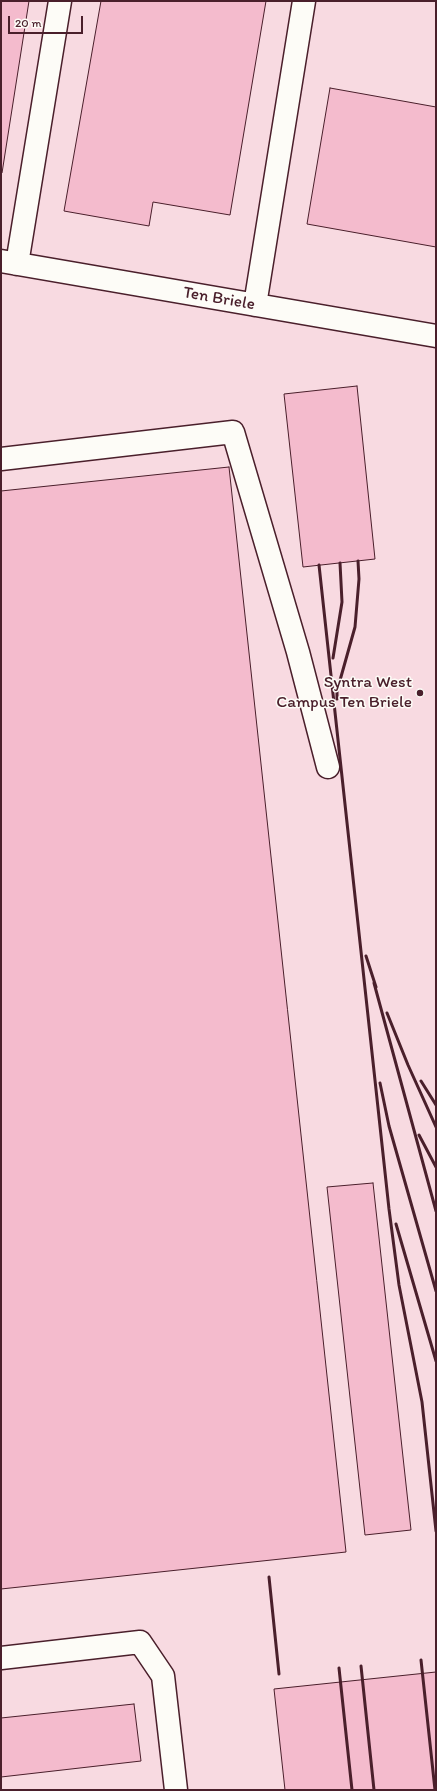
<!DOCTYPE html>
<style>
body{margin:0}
#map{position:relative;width:437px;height:1791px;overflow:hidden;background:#fae8ea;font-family:Itim,sans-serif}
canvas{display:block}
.frame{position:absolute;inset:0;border:2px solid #4a1f2b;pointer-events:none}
.scale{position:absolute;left:8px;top:16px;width:75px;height:18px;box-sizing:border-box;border:2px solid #4a1f2b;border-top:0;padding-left:5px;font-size:12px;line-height:14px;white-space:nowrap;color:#4a1f2b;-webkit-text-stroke:3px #fdfcf7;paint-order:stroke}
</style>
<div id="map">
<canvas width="437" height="1791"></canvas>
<div class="frame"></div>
<div class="scale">20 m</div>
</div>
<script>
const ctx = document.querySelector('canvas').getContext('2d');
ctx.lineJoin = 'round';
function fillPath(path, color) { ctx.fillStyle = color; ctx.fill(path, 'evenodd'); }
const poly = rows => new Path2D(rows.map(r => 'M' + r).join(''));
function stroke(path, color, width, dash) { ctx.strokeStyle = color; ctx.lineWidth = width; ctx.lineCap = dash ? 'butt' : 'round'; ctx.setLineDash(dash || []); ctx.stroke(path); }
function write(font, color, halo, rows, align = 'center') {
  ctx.font = font + ' Itim,sans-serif'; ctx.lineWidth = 3; ctx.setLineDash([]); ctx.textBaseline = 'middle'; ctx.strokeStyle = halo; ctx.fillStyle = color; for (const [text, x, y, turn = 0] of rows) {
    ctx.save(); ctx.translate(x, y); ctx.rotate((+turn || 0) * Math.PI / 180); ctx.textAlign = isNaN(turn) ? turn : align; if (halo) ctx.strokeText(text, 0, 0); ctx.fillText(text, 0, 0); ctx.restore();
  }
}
fillPath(poly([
 [1,1,436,1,436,1790,1,1790]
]), '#f8dae1');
const building = poly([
 [1,1,29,1,2,173,1,173,1,1],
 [101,1,266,1,230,215,153,202,149,226,64,211,101,1],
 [330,88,436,107,436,247,307,224,330,88],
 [357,386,375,559,303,567,284,394,357,386],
 [229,467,346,1552,1,1589,1,491,229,467],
 [373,1183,411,1530,365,1535,327,1187,373,1183],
 [436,1672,436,1790,285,1790,274,1689,436,1672],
 [134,1704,141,1761,1,1777,1,1718,134,1704]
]);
fillPath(building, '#f4bbcd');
stroke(building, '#4a1f2b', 1);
const minor = poly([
 [1,261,436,336],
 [17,264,60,1],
 [255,305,304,1],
 [1,459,233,432,298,652,328,767],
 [1,1658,140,1642,163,1676,176,1790]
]);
stroke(minor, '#4a1f2b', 25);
stroke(minor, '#fdfcf7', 22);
stroke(poly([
 [319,565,389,1209,399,1285,422,1402,436,1531],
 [333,658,342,602,340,563],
 [337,699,337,691,355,627,359,579,358,561],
 [366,956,376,987],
 [374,983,436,1211],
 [387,1013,408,1065,436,1127],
 [421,1081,436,1105],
 [380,1083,389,1126,436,1291],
 [419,1135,436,1167],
 [396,1224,436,1361],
 [269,1577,279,1674],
 [421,1660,435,1790],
 [361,1666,374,1790],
 [339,1668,352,1790]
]), '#4a1f2b', 3);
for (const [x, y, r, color] of [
 [420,693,4,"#4a1f2b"]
]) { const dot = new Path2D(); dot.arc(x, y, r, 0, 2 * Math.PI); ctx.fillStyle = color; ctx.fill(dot); stroke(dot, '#fdfcf7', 1.5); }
write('17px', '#4a1f2b', '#fdfcf7', [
 ["Ten Briele",219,299,10]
]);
write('17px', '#4a1f2b', '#fdfcf7', [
 ["Syntra West",412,683],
 ["Campus Ten Briele",412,703]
], 'right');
</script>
